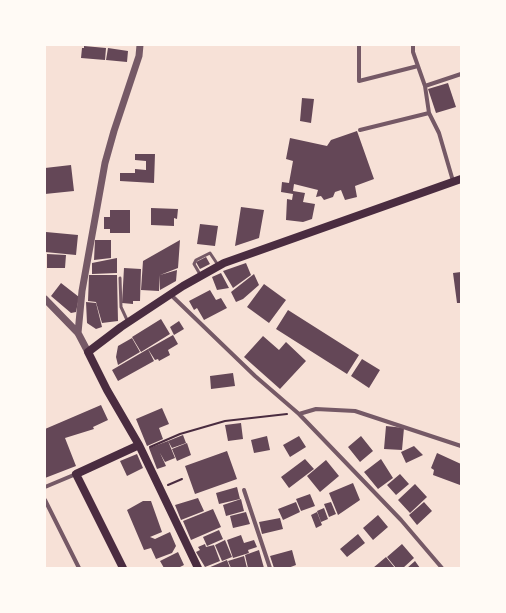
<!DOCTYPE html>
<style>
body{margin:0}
#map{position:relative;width:506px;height:613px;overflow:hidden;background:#f7e1d7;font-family:"Source Sans 3",sans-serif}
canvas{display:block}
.frame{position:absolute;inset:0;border:46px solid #fffaf5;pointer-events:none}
</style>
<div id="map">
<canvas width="506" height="613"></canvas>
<div class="frame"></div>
</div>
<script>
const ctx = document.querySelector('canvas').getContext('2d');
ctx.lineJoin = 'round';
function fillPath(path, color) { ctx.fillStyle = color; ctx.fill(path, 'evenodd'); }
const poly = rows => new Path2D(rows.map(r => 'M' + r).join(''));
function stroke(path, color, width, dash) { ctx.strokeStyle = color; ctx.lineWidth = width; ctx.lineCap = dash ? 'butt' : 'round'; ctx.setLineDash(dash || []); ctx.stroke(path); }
fillPath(poly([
 [84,46,106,48,105,60,81,58,82,48,84,48],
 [108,48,128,51,127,62,106,60],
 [448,83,456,107,436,113,428,89],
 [302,98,314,99,311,123,300,121],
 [357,131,374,179,355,186,357,197,345,200,341,190,335,192,333,197,324,200,321,196,316,197,318,190,294,184,293,191,305,193,303,202,315,204,312,219,303,222,286,220,287,199,292,200,293,194,281,192,282,182,289,183,293,161,286,159,290,138,327,146,331,140],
 [135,154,155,154,154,183,120,181,120,173,135,173,135,169,146,170,146,161,135,160],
 [71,165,74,191,45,194,45,168],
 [241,207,264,210,259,238,235,246],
 [151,208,178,209,177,219,174,218,174,226,151,225],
 [110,210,130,210,130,233,110,233,110,229,104,229,104,217,110,217],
 [200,224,218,226,215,246,197,244],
 [46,232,78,235,76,255,45,252],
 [95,240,111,240,111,258,94,260],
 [180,240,178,268,160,275,159,291,141,290,143,261],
 [47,254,66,255,65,268,47,268],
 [206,257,210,264,200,269,196,262],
 [117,258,117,273,92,274,92,263],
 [246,263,251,275,233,288,223,271],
 [124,268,141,269,140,301,133,301,133,304,122,303],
 [177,270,176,281,160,290,160,275],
 [461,272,461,303,457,303,453,273],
 [221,273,229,288,217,290,212,277],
 [254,274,259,285,243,299,236,302,231,292],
 [89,275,117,275,118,321,102,323,96,302,88,301],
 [61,283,79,297,76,312,71,313,51,296],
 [264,284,286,300,269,323,247,307],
 [210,290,216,300,221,298,227,308,204,320,197,308,194,310,189,301],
 [86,302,96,303,102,327,96,329,87,323],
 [288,310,359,355,347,374,276,329],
 [161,319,170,334,141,352,132,337],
 [179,321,184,329,174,335,170,327],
 [173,335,178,344,168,350,170,355,159,361,158,359,155,360,148,349],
 [263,336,279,350,286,342,306,361,280,389,244,357],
 [132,338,140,352,118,365,116,357,118,346],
 [148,349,154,361,118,381,112,370],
 [362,359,380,370,369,388,351,376],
 [233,373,235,386,211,389,210,376],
 [101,405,108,420,93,427,94,429,65,438,76,466,45,478,45,429],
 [162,408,169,424,159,428,163,439,147,446,136,419],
 [241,423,243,439,228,441,225,425],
 [386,426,404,428,402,450,384,449],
 [183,435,186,443,172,448,168,441],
 [267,436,270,450,254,453,251,440],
 [299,436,306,447,290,457,283,445],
 [361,436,373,451,360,462,348,447],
 [168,441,175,458,165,462,160,453,166,466,157,469,149,448],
 [187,443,191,455,177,461,172,449],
 [414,446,423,455,406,463,401,452],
 [227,451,237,479,195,494,185,466],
 [437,453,461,464,460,485,433,475,434,470,431,468],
 [137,454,143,468,127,476,120,461],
 [305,459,314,469,289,488,281,477],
 [381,459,393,478,378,489,364,472],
 [326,460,339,476,320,492,307,476],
 [400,474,409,484,396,495,387,485],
 [353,483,360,500,338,515,329,493],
 [415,484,427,497,410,513,398,500],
 [237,487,240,499,219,504,216,493],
 [310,494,315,506,301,511,296,499],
 [198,498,204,511,181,520,175,505],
 [241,499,244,511,226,516,223,505],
 [143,501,151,501,162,532,150,537,155,539,170,532,176,546,172,553,156,559,151,548,144,550,127,510],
 [296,502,300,512,283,520,278,509],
 [331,502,336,514,329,517,324,504],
 [424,502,432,511,417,525,409,515],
 [324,508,328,519,321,522,317,511],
 [213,509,221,527,191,540,183,521],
 [246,512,250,524,233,528,230,516],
 [317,512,322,525,316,528,311,515],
 [378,515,388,527,373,540,363,528],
 [280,518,283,529,262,534,259,522],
 [219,530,223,539,207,546,203,537],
 [358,534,365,543,347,557,340,549],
 [241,535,244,543,254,540,257,547,248,550,249,553,233,558,227,540],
 [225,540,232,557,222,561,215,545],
 [205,544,206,547,214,545,220,561,205,567,196,552,200,550,198,547],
 [402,544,414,558,403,568,396,568,387,557],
 [259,550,264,568,248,568,245,555],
 [292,550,296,565,288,568,274,568,270,556],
 [178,552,184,565,178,568,164,568,160,561],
 [244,556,247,568,231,568,228,561],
 [386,557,395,568,373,568],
 [227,560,230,568,208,568],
 [415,561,420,568,407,568]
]), '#644757');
stroke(poly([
 [150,447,180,434,225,421,287,414],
 [168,485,182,479]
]), '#4a2c40', 2);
stroke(poly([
 [201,276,194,264,196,260,210,253,218,265],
 [120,278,121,307,128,322]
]), '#755966', 3);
stroke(poly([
 [359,45,359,81,418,66],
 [413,45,413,52,425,86,429,113,439,133,453,181],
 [425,86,461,74],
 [360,130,429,113],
 [171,295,255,376,299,414,401,520,442,568],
 [299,414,316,409,355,411,461,446],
 [45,487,76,474],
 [244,490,270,568],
 [45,500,79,568]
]), '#755966', 4);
stroke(poly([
 [45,299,78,333,88,352],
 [78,333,82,291,105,163,114,131,139,56,140,45]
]), '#755966', 7);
stroke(poly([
 [123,568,76,474,139,445],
 [198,568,139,445,107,390,88,352,121,327,183,286,224,263,461,179]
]), '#4a2c40', 8);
</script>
